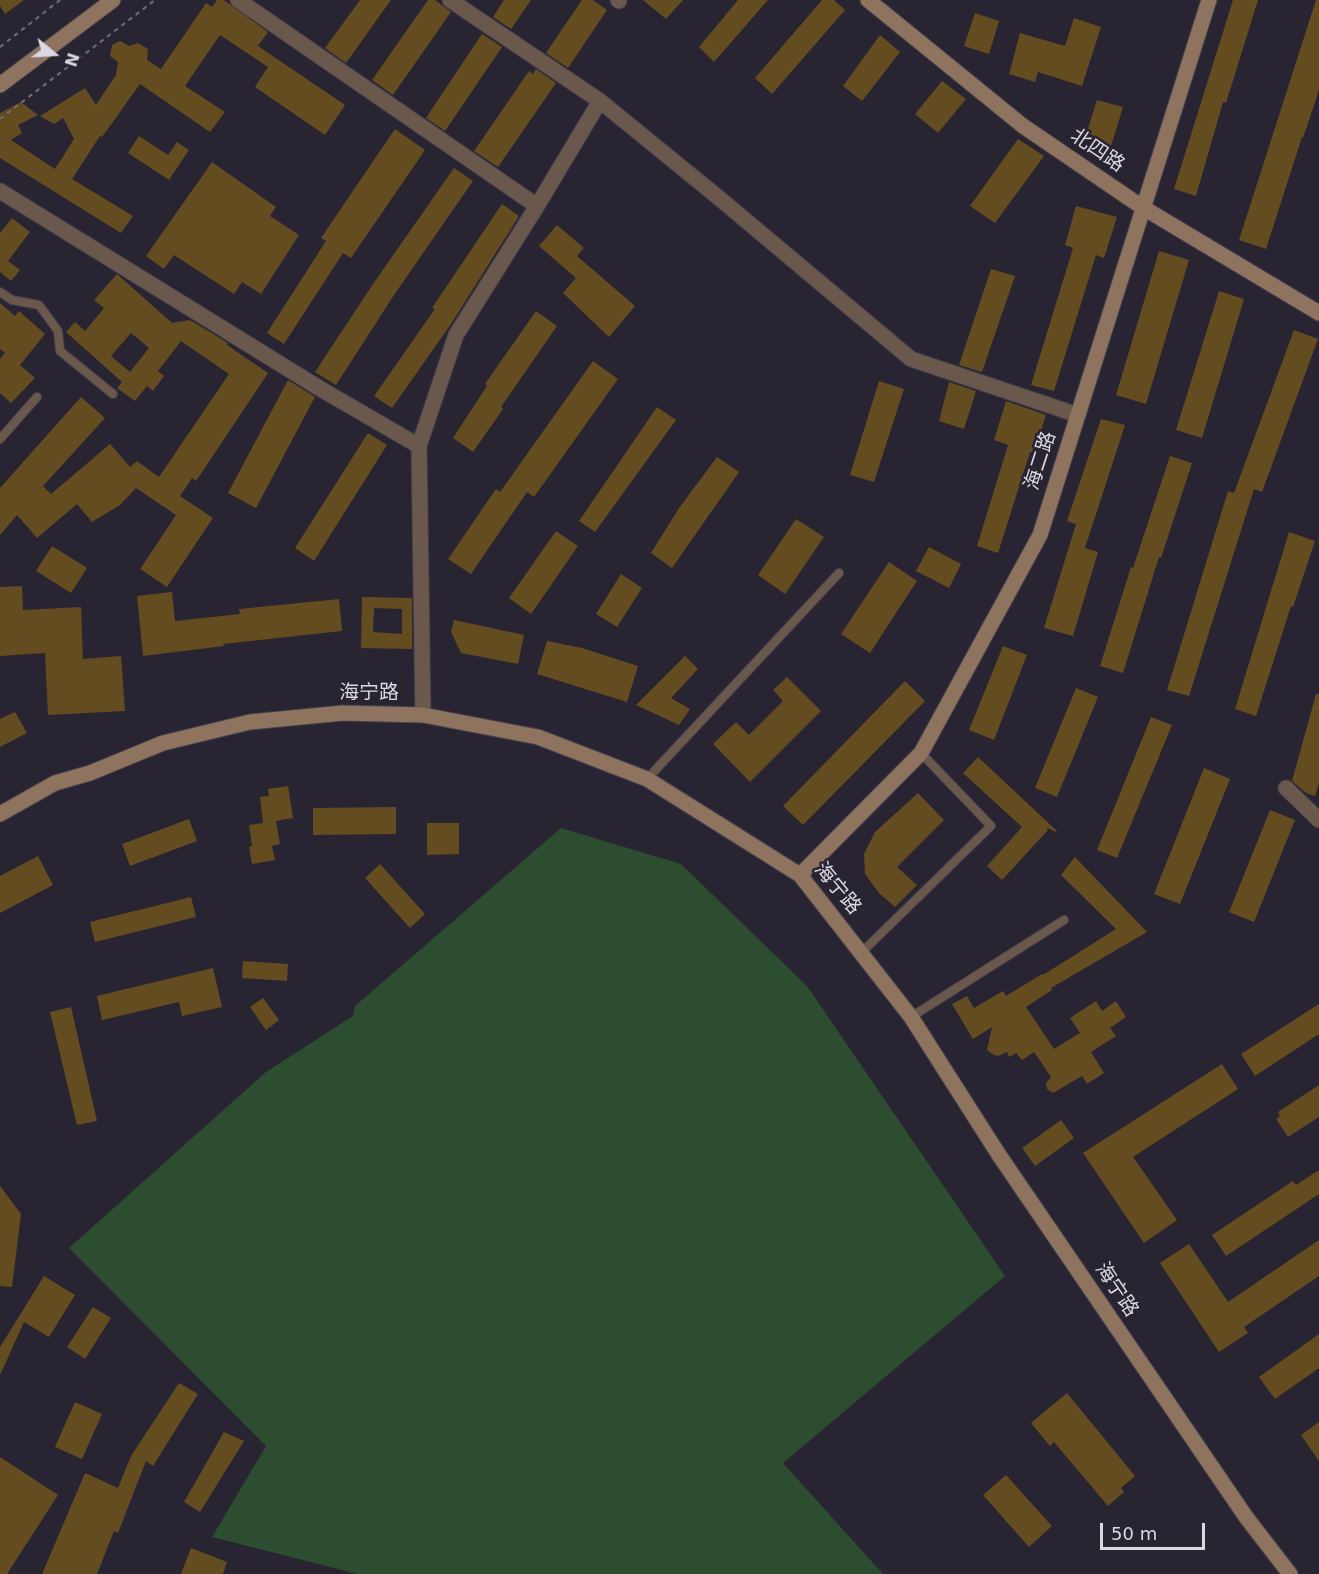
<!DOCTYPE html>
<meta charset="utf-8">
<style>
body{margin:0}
#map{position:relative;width:1319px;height:1574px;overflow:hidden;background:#292432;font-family:"DejaVu Sans",sans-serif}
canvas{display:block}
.north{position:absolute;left:24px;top:24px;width:60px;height:60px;-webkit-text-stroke:4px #292432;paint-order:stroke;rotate:108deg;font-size:16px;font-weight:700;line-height:24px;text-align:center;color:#dbd8e1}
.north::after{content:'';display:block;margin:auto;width:21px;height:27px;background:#dbd8e1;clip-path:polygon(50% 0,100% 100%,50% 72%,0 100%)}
.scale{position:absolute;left:1100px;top:1523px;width:105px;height:27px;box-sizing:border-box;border:3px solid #dbd8e1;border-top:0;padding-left:8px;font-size:18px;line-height:21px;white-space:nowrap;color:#dbd8e1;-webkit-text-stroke:4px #292432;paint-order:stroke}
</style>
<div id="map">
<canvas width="1319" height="1574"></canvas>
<div class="north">N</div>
<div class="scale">50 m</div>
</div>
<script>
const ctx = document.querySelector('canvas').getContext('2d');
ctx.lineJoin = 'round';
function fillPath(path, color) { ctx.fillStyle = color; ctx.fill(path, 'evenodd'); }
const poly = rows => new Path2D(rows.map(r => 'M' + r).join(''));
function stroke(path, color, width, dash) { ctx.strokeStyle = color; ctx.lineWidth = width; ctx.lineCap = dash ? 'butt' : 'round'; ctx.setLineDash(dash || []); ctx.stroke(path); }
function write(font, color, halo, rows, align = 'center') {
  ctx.font = font + ' "DejaVu Sans","Noto Sans SC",sans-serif'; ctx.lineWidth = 5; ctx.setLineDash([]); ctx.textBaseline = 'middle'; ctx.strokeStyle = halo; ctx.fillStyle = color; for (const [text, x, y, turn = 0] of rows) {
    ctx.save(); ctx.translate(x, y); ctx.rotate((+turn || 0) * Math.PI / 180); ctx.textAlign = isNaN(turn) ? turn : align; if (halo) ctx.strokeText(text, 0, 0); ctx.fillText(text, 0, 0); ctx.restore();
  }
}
fillPath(poly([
 [561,828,681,864,807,986,1005,1276,783,1463,883,1574,358,1574,212,1537,266,1446,69,1248,266,1072,353,1016,355,1006]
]), '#2d4d30');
fillPath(poly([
 [0,0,24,0,5,14,0,6],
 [217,0,224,0,268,32,258,46,345,105,325,135,255,87,268,67,220,35,185,86,225,112,210,132,140,84,102,137,100,136,72,179,133,216,121,233,0,158,0,113,21,102,38,115,18,125,22,133,11,140,55,169,74,139,63,118,54,124,40,116,85,88,96,105,116,75,118,62,110,56,112,45,120,41,129,46,138,43,148,49,147,60,161,69,206,3,212,7],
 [360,0,391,0,346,63,325,48],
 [428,0,435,0,451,12,393,95,372,80],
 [504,0,531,0,511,29,493,17],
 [582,0,593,0,607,10,568,68,546,53],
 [643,0,683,0,666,19],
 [738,0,768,0,714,62,699,47],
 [822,0,834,0,845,10,772,94,755,78],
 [1233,0,1258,0,1226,103,1223,102,1196,196,1174,189],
 [1316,0,1319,0,1319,90,1303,138,1302,137,1266,249,1239,240],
 [975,13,999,21,989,54,964,46],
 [1074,18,1101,27,1082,86,1038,72,1035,82,1009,74,1020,33,1065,46],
 [482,34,502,47,445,131,426,118],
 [880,35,900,52,862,101,843,86],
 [536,69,556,83,498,167,474,151,529,71,533,74],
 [942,81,966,99,938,133,915,114],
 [1097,100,1123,107,1111,146,1085,138],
 [395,129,425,150,351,258,343,253,284,344,267,333,326,241,321,238],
 [139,136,168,155,177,142,189,150,169,180,128,153],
 [1018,139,1044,156,995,223,970,206],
 [212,162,276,207,270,216,299,235,261,294,242,282,234,294,174,255,164,269,146,256],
 [454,168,473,181,394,295,336,385,315,372,373,284],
 [502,204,519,216,451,324,392,408,374,396,435,309,432,308],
 [1076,206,1117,217,1104,258,1096,255,1054,391,1031,385,1073,248,1065,245],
 [12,218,30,232,8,261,20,270,11,281,0,272,0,233],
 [557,225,584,248,577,256,635,306,609,337,563,293,576,278,539,246],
 [1159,251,1189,260,1146,404,1116,395],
 [991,269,1015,276,982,372,959,365],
 [117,274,172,323,190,320,228,343,227,345,268,373,196,481,192,478,180,496,213,518,167,587,140,569,176,515,136,488,120,505,92,522,77,504,37,538,17,515,0,535,0,488,81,397,105,418,43,486,51,494,110,444,130,467,137,461,159,477,229,374,181,341,158,371,164,376,153,391,147,386,135,401,117,388,122,382,66,332,75,322,85,331,104,308,94,300],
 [131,333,149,348,130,372,111,356],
 [1219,291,1244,299,1202,438,1176,430],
 [0,303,15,316,19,311,45,334,20,365,35,378,11,403,0,393,0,359,5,353,0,349],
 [536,311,557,326,501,407,503,409,473,452,453,438,487,386,485,384],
 [1294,330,1318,339,1262,492,1254,489,1189,696,1167,690,1228,491,1234,493],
 [593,361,618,379,534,497,527,492,471,574,448,559,496,489,500,492],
 [288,380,315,397,256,508,228,493],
 [879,381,904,389,874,482,850,475],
 [949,382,976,391,964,429,939,421],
 [1006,401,1046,415,1034,453,1030,452,998,553,977,546,1008,445,994,440],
 [657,407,676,420,595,532,579,521],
 [1101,419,1125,425,1085,548,1098,552,1073,636,1044,628,1076,524,1067,521],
 [368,433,387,445,314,561,295,548],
 [1170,456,1192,463,1161,558,1159,557,1123,673,1100,666,1131,567,1133,568],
 [717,457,739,472,672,568,651,553,679,508],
 [796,519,824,537,785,594,758,575],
 [556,531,578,546,531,614,509,598],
 [1289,532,1315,541,1293,607,1291,606,1256,716,1235,709],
 [52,546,87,568,71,593,36,571],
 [929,547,961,564,949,588,916,571],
 [889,562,917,581,870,653,841,634],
 [621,574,642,588,617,627,596,614],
 [22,586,23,610,81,607,83,659,121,656,125,711,48,715,45,653,0,656,0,587],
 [172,592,175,621,240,614,239,609,339,599,342,631,223,644,224,646,143,656,137,596],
 [362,597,412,598,412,649,361,648],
 [374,608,402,609,402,634,373,632],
 [454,620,524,635,518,664,461,653,451,632],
 [547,641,582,648,638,666,627,702,537,674],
 [1003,646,1027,655,994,740,969,730],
 [685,656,698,669,671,698,690,709,679,725,636,705],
 [787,677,821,711,750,782,713,744,736,722,749,735,783,701,773,690],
 [905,681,925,701,803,825,783,806],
 [1076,688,1098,697,1057,797,1035,788],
 [1316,694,1319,694,1319,783,1315,796,1306,793,1292,781],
 [15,712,27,733,0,747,0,719],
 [1151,717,1172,725,1117,858,1097,850],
 [978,757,1057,831,1056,832,1047,828,1048,830,1002,880,987,866,1022,827,963,773],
 [1204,768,1230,779,1180,904,1154,894],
 [288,786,293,818,276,821,280,844,272,846,275,860,252,864,249,847,252,846,249,825,263,823,260,797,269,796,268,789],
 [918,793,944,820,897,867,917,885,895,907,879,893,865,874,864,854,875,832],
 [396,807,396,834,313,835,313,808],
 [1270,810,1295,820,1254,922,1229,912],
 [189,819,197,841,130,866,122,844],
 [427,823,459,823,459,854,427,855],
 [38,856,53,885,0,913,0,876],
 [1075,857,1147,932,1051,988,1052,990,1026,1007,1054,1049,1080,1033,1070,1018,1096,1001,1102,1011,1116,1001,1126,1017,1110,1028,1116,1036,1091,1052,1104,1073,1087,1084,1082,1076,1053,1093,1047,1089,1046,1083,1051,1077,1034,1052,1022,1060,1016,1053,1009,1057,1007,1052,998,1056,992,1054,987,1050,992,1027,973,1039,952,1004,967,996,974,1008,1003,991,1006,996,1042,974,1043,975,1116,929,1061,875],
 [380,864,425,914,410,928,365,878],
 [191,897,196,917,95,942,90,922],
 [243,961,288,964,287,981,242,978],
 [213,968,222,1007,182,1016,179,1002,102,1020,97,996],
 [263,998,279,1020,266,1030,250,1007],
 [1319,1004,1319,1034,1255,1076,1241,1054],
 [71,1007,97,1121,77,1125,50,1012],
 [1222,1064,1238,1089,1133,1157,1177,1220,1144,1243,1083,1153],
 [1319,1085,1319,1117,1288,1137,1276,1119,1280,1116,1278,1112],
 [1061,1120,1074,1138,1035,1166,1022,1148],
 [1319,1170,1319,1194,1226,1256,1212,1235,1293,1181,1296,1185],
 [0,1186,21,1214,12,1287,0,1286],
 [1319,1240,1319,1276,1244,1327,1248,1333,1219,1352,1160,1263,1189,1244,1228,1302],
 [44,1276,75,1295,49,1337,24,1322,0,1375,0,1347],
 [93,1307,111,1318,85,1359,67,1347],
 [1319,1334,1319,1368,1275,1399,1259,1377],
 [179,1383,198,1394,153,1466,146,1461,118,1533,114,1531,97,1574,42,1574,85,1473,118,1488,131,1456],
 [1067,1393,1135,1476,1121,1488,1124,1492,1108,1506,1054,1442,1050,1446,1031,1423],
 [75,1402,102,1414,82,1459,55,1447],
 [1319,1422,1319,1461,1301,1435],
 [224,1432,244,1441,200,1512,184,1502],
 [0,1457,58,1495,7,1574,0,1574],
 [1006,1475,1052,1526,1029,1547,983,1495],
 [191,1548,227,1562,223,1574,181,1574]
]), '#644c21');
const lane = poly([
 [0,292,12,300,39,305,58,331,60,351,113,394],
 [0,439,37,397],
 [647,779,839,573],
 [862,952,991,826,921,753],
 [911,1017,1064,920]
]);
const street = poly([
 [238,0,537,206],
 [450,0,600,101,719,198,911,359,1078,415],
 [618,0,619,1],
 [0,191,319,388,419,446],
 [423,715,419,446,456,335,537,206,600,101],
 [1286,788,1319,820]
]);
const secondary = poly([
 [868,0,1023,126,1142,207,1319,313],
 [0,85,113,0],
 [0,814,55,783,90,773,163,743,250,722,343,713,423,715,538,737,647,779,800,875,911,1017,999,1155,1246,1517,1290,1574],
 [800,875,921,753,1040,535,1209,0]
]);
stroke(lane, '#45414e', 10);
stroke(street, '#45414e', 17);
stroke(secondary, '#45414e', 17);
stroke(poly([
 [0,47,60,0],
 [0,119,155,0]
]), '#716d79', 2, [4.5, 4.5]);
stroke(lane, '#69584b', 8);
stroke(street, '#69584b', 15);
stroke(secondary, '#8e745e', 15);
write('20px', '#dbd8e1', '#292432', [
 ["北四路",1097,151,34],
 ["海二路",1041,461,-72],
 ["海宁路",369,694],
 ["海宁路",837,889,50],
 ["海宁路",1116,1290,56]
]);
</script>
